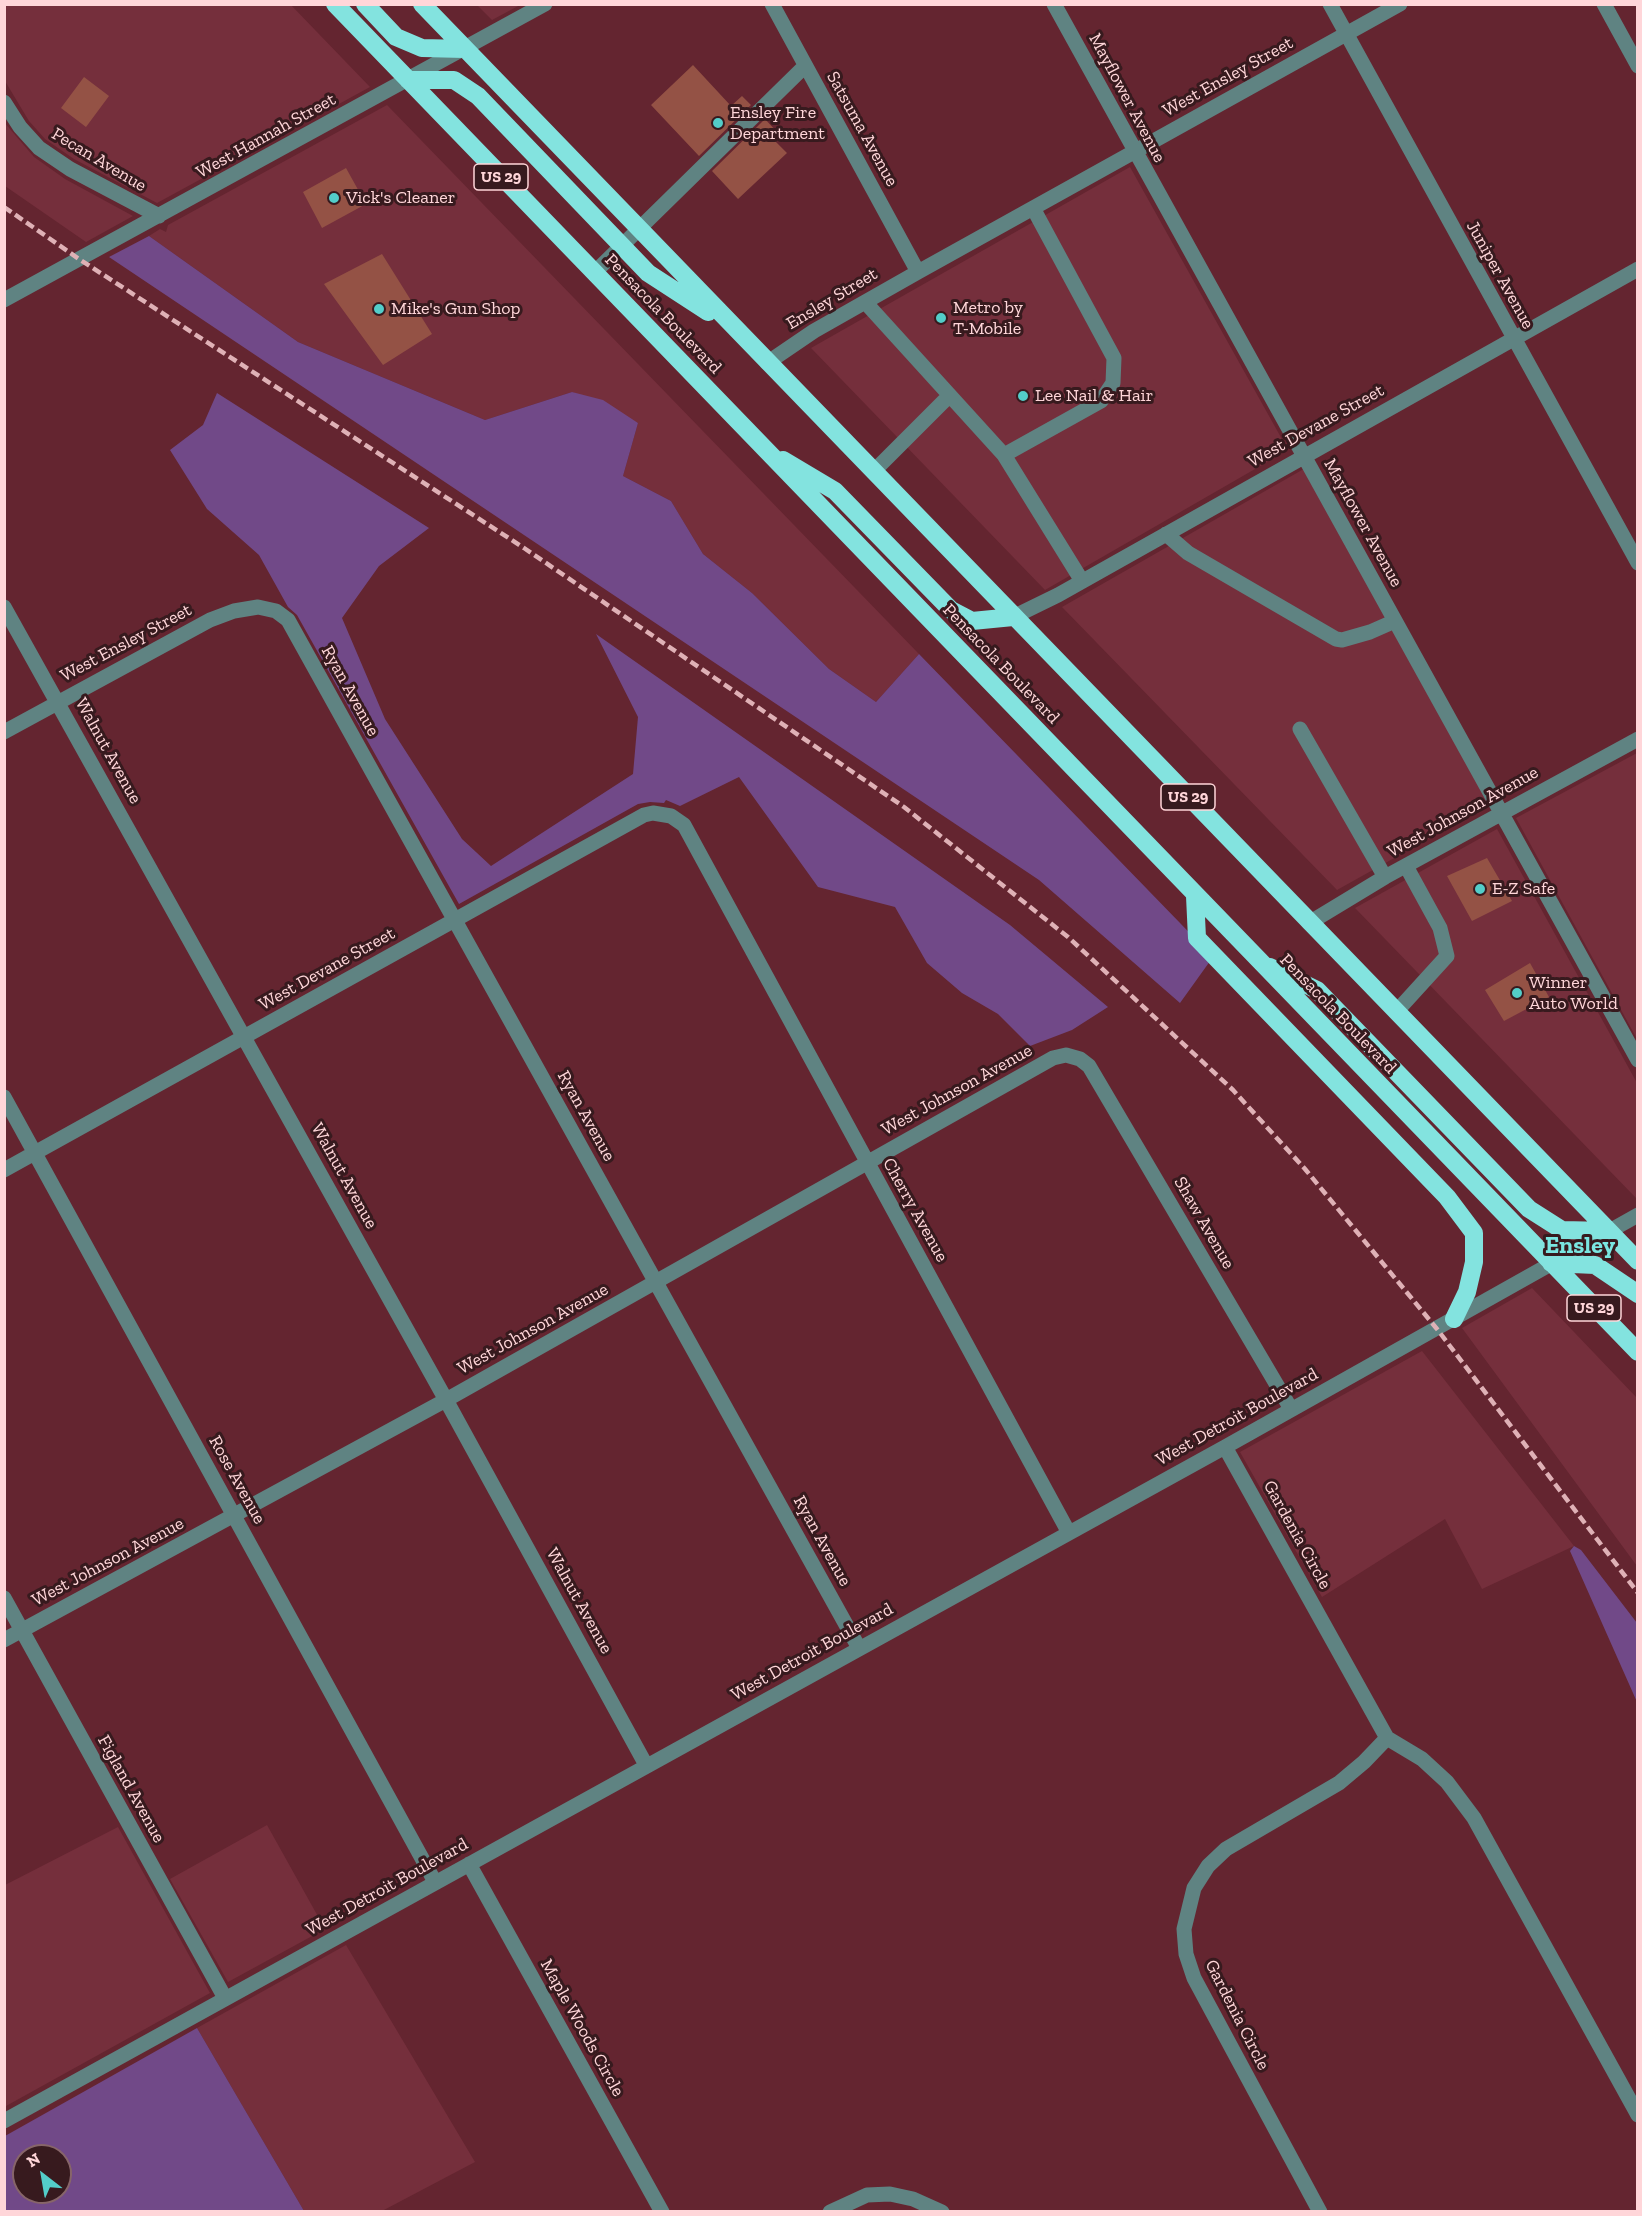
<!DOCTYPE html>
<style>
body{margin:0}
#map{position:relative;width:1642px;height:2216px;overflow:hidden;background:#642530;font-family:"Zilla Slab",serif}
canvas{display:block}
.frame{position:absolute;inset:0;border:6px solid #ffd6d9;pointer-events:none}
.north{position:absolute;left:12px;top:2144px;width:60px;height:60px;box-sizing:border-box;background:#371a1e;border:2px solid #876569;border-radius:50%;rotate:329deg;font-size:16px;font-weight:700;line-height:24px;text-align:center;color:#ffd6d9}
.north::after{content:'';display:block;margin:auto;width:21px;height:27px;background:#53cdc9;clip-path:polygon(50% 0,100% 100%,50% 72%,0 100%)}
</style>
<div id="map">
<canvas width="1642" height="2216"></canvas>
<div class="frame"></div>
<div class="north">N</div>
</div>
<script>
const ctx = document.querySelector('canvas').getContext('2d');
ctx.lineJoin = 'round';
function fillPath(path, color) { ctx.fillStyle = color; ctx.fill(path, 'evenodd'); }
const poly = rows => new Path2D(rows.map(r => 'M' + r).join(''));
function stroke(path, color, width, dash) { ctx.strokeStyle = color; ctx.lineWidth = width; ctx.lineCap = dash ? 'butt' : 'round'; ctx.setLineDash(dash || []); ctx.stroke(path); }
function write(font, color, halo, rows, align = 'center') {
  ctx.font = font + ' "Zilla Slab",serif'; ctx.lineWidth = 6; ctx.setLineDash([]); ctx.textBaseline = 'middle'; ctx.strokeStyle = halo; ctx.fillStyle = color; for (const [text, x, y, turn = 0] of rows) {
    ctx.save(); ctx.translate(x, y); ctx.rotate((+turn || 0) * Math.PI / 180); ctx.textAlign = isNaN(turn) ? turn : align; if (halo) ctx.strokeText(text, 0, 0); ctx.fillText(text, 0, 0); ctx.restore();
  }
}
fillPath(poly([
 [290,4,370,87,157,203,74,159,45,139,29,121,5,81,5,5],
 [477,5,520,5,492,20],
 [387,105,919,654,876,702,829,669,752,593,703,554,671,501,623,476,638,423,572,392,485,420,298,342,149,236,160,229,166,232,168,225],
 [4,122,34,157,65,179,133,216,86,242,5,186],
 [1130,167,1288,450,1045,590,811,348],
 [1309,466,1500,799,1337,890,1062,607],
 [1637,753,1637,1039,1516,818],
 [1497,829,1637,1083,1637,1199,1355,908],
 [1532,1288,1637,1398,1637,1566,1462,1328],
 [1422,1351,1574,1546,1482,1589,1445,1519,1322,1597,1240,1452],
 [267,1825,325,1929,228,1982,170,1879],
 [118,1827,210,1993,6,2106,5,1885],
 [346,1945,475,2162,382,2211,304,2211,197,2028]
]), '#752f3c');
fillPath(poly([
 [149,236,298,342,485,420,572,392,603,400,638,423,623,476,671,501,703,554,752,593,829,669,876,702,919,654,1213,957,1180,1003,1039,880,109,257],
 [217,393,429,528,379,566,342,618,385,719,462,839,491,866,633,774,638,717,596,634,1010,925,1108,1007,1072,1030,1030,1046,998,1014,962,993,927,963,895,907,818,887,739,777,680,806,666,800,664,803,650,802,638,804,459,904,297,615,288,607,259,555,207,509,170,450,203,425],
 [1574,1546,1581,1550,1637,1623,1637,1702,1570,1551],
 [197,2028,304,2211,5,2211,5,2136],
 [24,2156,60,2156,60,2192,24,2192]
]), '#714988');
fillPath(poly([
 [693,65,731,106,742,96,751,105,699,156,651,105],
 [84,77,109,96,86,127,61,108],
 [765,119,778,133,773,139,787,153,738,199,712,171],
 [346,168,366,204,322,228,303,192],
 [382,254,432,334,383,365,324,284],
 [1487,858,1512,901,1472,921,1447,876],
 [1530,963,1549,997,1504,1021,1485,990]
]), '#945245');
stroke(poly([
 [772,4,918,272],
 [1054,4,1638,1060],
 [1330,4,1638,563],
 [1604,4,1638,66],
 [4,102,20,127,39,148,70,169,159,216],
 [594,273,805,66],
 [4,300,545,4],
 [865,302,1004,455,1082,581],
 [767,363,814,331,918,272,1400,4],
 [1004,455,1101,401,1113,383,1114,358,1033,208],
 [873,472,949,396],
 [1166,534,1188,553,1336,639,1342,640,1370,632,1395,621],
 [4,607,446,1400,646,1765],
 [1013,617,1058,595,1638,269],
 [1300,729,1385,877],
 [4,732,210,620,234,611,258,607,276,611,288,620,859,1648],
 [1309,923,1385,877,1638,739],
 [1396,1012,1447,956,1440,928,1406,866],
 [4,1097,435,1882],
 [4,1170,644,815,653,813,671,816,684,825,1069,1533],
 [1225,1447,1387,1738],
 [4,1598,225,1998],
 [4,1640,446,1400,1053,1058,1066,1055,1080,1059,1089,1066,1291,1409],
 [469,1864,662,2212],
 [4,2121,1225,1447,1638,1215],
 [830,2212,867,2195,890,2194,913,2199,942,2212],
 [1320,2212,1194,1978,1186,1954,1184,1929,1194,1888,1208,1866,1226,1849,1339,1783,1364,1762,1387,1738,1422,1759,1447,1782,1474,1818,1638,2115]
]), '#5f8382', 15);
stroke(poly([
 [335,4,1638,1352],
 [365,4,396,37,422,48,465,49],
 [422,4,1638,1261],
 [408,80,454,80,478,96,648,273,708,312],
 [783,460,835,491,951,610,972,621,1013,617],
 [1195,896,1197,938,1447,1197,1474,1233,1474,1262,1467,1292,1454,1319],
 [1270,967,1317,990,1529,1209,1562,1230,1609,1231],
 [1551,1263,1595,1265,1638,1294]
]), '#83e3df', 18);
stroke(poly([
 [4,207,79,259,524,548,904,807,1068,937,1233,1090,1305,1169,1437,1329,1638,1593]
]), '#dfb1b6', 4.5, [9, 4.5]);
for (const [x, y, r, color] of [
 [718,123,6,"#53cdc9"],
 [334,198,6,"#53cdc9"],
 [379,309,6,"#53cdc9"],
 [941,318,6,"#53cdc9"],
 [1023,396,6,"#53cdc9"],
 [1480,889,6,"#53cdc9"],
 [1517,993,6,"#53cdc9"]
]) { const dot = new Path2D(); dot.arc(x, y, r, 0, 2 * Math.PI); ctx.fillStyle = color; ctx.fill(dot); stroke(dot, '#371a1e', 2); }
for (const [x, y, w] of [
 [501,177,54],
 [1188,797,54],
 [1594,1308,54]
]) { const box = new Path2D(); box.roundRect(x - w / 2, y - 13, w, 26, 4.5); ctx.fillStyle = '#371a1e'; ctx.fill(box); stroke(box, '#ffd6d9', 1.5); }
write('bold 16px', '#ffd6d9', null, [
 ["US 29",501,177],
 ["US 29",1188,797],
 ["US 29",1594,1308]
]);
write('18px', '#ffd6d9', '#371a1e', [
 ["West Ensley Street",1228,77,-29],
 ["Mayflower Avenue",1127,98,62],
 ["Satsuma Avenue",862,129,61],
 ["West Hannah Street",266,136,-29],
 ["Pecan Avenue",99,160,31],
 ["Juniper Avenue",1500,275,61],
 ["Ensley Street",832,299,-31],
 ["Pensacola Boulevard",663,314,46],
 ["West Devane Street",1316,426,-29],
 ["Mayflower Avenue",1363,523,61],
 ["West Ensley Street",126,643,-28],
 ["Pensacola Boulevard",1001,664,46],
 ["Ryan Avenue",350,691,61],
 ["Walnut Avenue",108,751,61],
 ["West Johnson Avenue",1463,812,-29],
 ["West Devane Street",327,969,-29],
 ["Pensacola Boulevard",1338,1014,46],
 ["West Johnson Avenue",957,1090,-29],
 ["Ryan Avenue",586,1116,61],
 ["Walnut Avenue",344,1176,61],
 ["Cherry Avenue",915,1210,61],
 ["Shaw Avenue",1204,1223,60],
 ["West Johnson Avenue",533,1329,-29],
 ["West Detroit Boulevard",1237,1417,-29],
 ["Rose Avenue",237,1480,61],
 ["Gardenia Circle",1297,1535,61],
 ["Ryan Avenue",822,1541,61],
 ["West Johnson Avenue",108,1562,-28],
 ["Walnut Avenue",579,1601,61],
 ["West Detroit Boulevard",812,1652,-29],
 ["Figland Avenue",131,1789,61],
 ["West Detroit Boulevard",387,1887,-29],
 ["Gardenia Circle",1237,2015,63],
 ["Maple Woods Circle",582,2028,61]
]);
write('18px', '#ffd6d9', '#371a1e', [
 ["Ensley Fire",730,113],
 ["Department",730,134],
 ["Vick's Cleaner",346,198],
 ["Metro by",953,308],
 ["T-Mobile",953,329],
 ["Mike's Gun Shop",391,309],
 ["Lee Nail & Hair",1035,396],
 ["E-Z Safe",1492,889],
 ["Winner",1529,983],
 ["Auto World",1529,1004]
], 'left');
write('bold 24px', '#7ae6e1', '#371a1e', [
 ["Ensley",1580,1246]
]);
</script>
